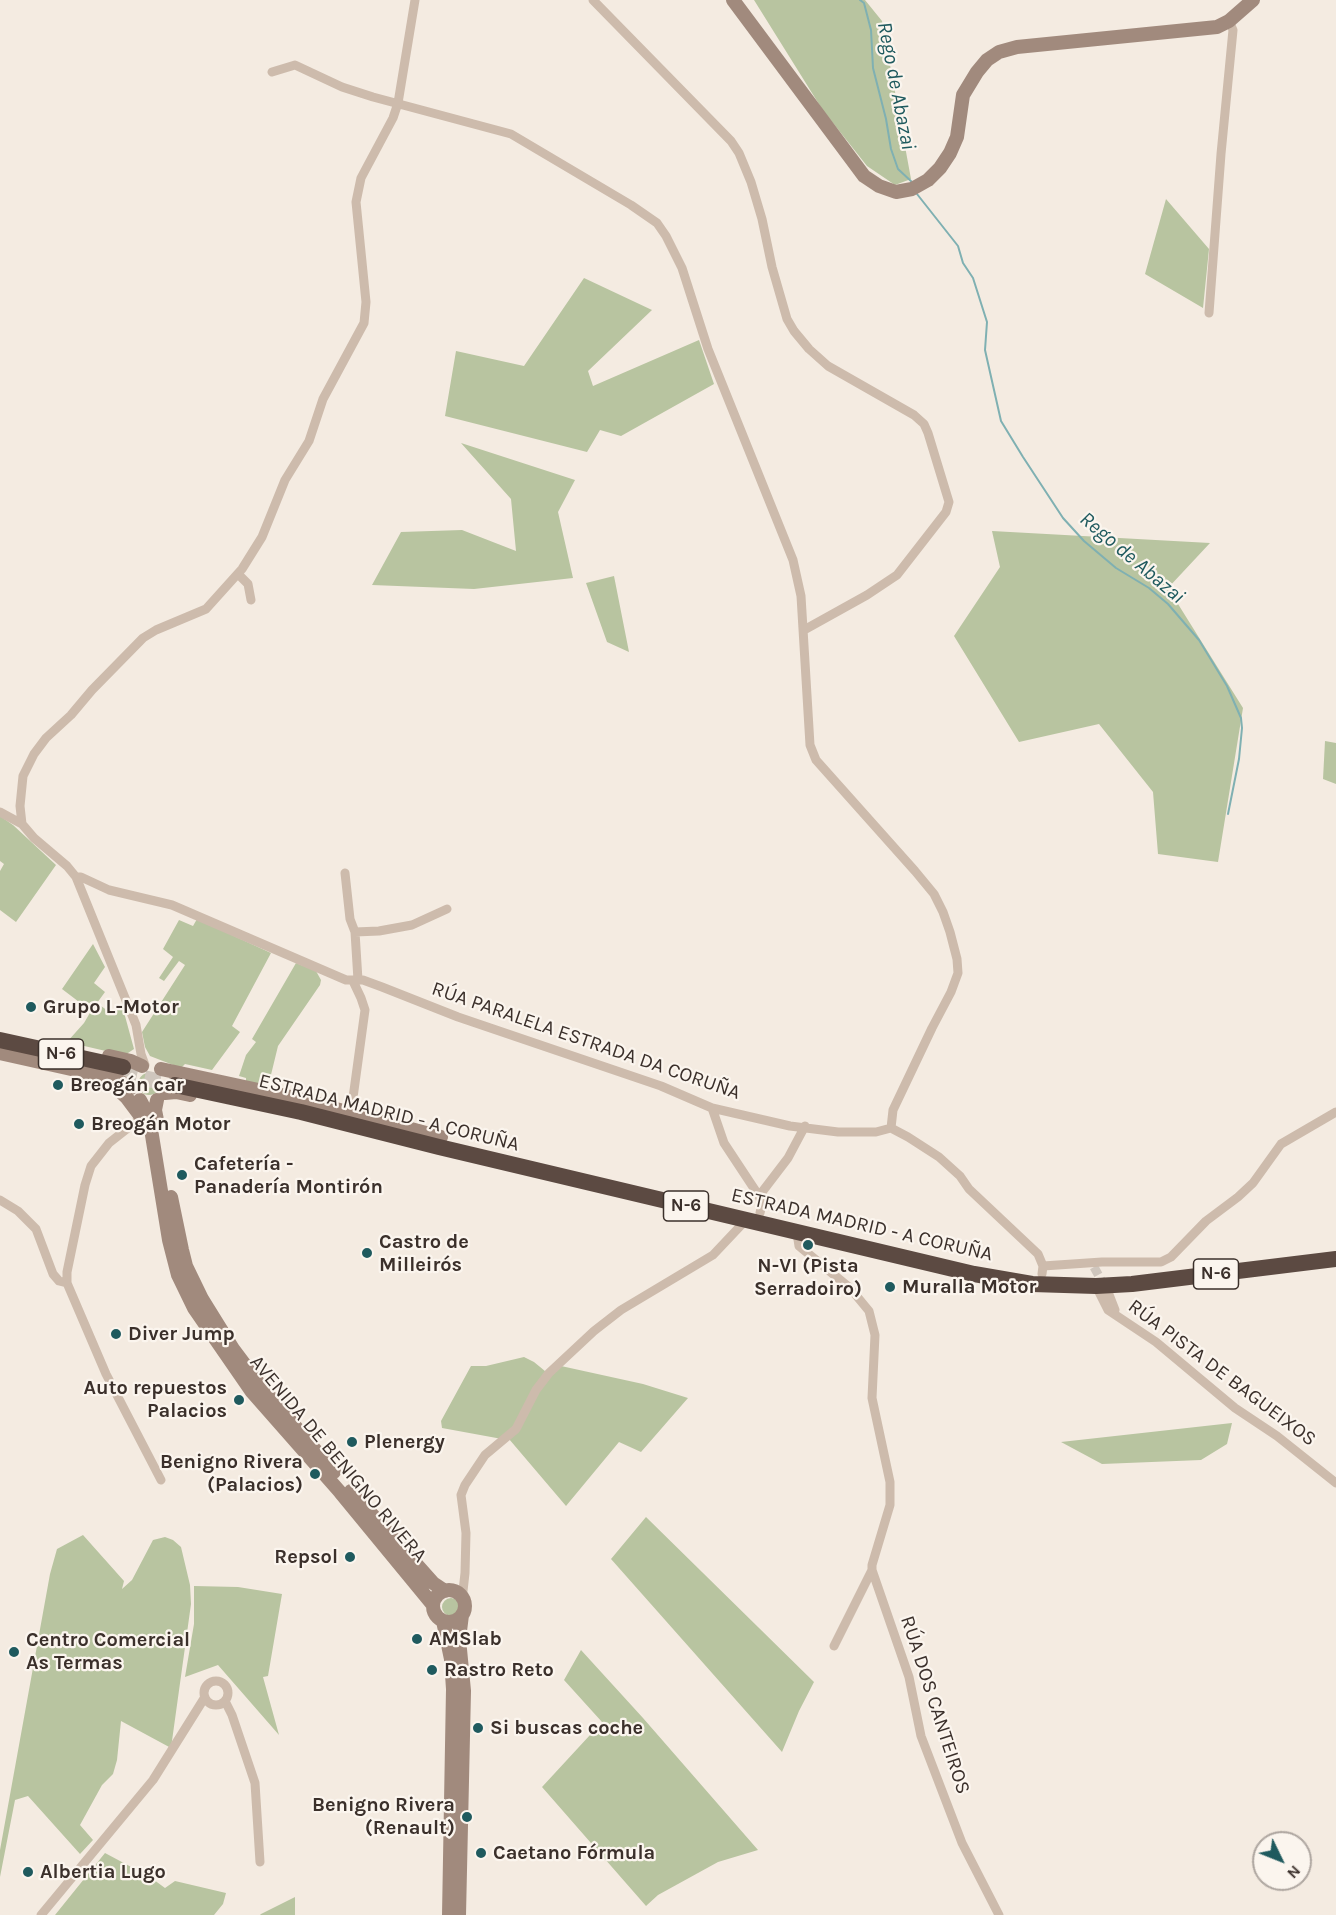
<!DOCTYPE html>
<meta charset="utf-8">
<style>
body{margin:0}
#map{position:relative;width:1336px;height:1915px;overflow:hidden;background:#f4ebe1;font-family:Karla,sans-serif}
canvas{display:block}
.north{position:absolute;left:1252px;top:1831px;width:60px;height:60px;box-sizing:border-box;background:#fbf5ee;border:2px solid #aea6a0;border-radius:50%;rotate:133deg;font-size:16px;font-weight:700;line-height:24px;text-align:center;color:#3b302b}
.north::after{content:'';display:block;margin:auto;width:21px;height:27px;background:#1f5a5e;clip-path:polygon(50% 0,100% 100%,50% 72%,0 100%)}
</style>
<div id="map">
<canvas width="1336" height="1915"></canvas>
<div class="north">N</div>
</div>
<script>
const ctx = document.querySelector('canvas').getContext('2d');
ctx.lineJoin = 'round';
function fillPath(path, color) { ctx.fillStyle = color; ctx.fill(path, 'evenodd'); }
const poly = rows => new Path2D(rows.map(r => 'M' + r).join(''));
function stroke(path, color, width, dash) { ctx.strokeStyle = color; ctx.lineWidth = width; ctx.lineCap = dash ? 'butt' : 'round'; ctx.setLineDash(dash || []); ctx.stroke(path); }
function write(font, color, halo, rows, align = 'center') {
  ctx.font = font + ' Karla,sans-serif'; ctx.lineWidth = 4.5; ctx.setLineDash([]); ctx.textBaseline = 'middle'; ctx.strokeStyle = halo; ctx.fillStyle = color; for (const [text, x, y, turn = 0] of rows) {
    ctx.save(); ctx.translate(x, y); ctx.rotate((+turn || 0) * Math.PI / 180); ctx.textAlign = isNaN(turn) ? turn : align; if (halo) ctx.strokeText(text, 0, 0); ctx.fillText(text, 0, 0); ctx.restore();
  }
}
fillPath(poly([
 [754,0,865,0,882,21,911,179,895,185,867,166,822,109],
 [1166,199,1209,249,1203,308,1145,274],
 [584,278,652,310,588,371,593,386,699,340,714,384,621,436,600,430,587,452,445,416,456,351,524,366],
 [461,443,575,480,558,512,573,578,474,589,372,585,401,532,462,530,516,551,511,499],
 [992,531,1210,543,1168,588,1243,708,1218,862,1158,854,1153,792,1099,724,1019,742,954,636,1000,567],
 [614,576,629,652,607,642,586,583],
 [1325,741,1336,743,1336,784,1323,779],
 [0,816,13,825,56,865,16,922,0,910,0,871,4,864,0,861],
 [197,919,271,953,232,1026,240,1032,212,1070,185,1064,181,1068,150,1056,145,1047,142,1032,185,965,179,961,164,981,159,978,173,957,163,949,179,920,193,926],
 [93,944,105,967,94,983,105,992,97,1003,112,1014,122,1005,134,1049,128,1053,123,1055,67,1042,84,1023,91,1011,62,989],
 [296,963,316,971,321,980,320,985,278,1046,269,1083,262,1081,260,1084,246,1081,246,1078,239,1076,246,1055,256,1042,252,1039],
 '138 1084a11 11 0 1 1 22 0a11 11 0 1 1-22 0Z',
 [524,1357,534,1362,551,1376,561,1366,643,1384,688,1398,641,1452,619,1442,566,1506,509,1439,502,1439,442,1428,441,1421,471,1366,486,1366],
 [1232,1423,1227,1444,1201,1460,1102,1464,1061,1442],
 [646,1517,814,1682,799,1711,782,1752,611,1559],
 [83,1535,124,1581,122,1589,132,1580,153,1540,165,1537,173,1540,181,1547,190,1585,191,1604,171,1748,121,1721,117,1760,113,1774,102,1785,80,1825,93,1840,80,1854,28,1796,15,1800,0,1877,0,1850,50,1574,57,1549],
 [194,1586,238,1587,282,1594,268,1676,263,1677,279,1735,218,1665,185,1677,194,1624],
 '442 1607a9 9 0 1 1 18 0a9 9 0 1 1-18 0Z',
 [581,1650,643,1718,758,1850,718,1862,658,1895,646,1906,542,1787,602,1722,564,1680],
 [105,1853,150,1877,165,1888,175,1881,226,1893,223,1904,214,1915,55,1915],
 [295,1897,295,1915,260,1915,261,1914]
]), '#b8c4a0');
stroke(poly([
 [860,0,864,3,871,30,873,68,886,119,891,149,898,169,913,183],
 [917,194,958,246,963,263,973,278,987,322,985,350,1001,421,1023,457,1063,518,1084,541,1116,568,1149,588,1168,604,1199,640,1227,686,1241,718,1242,728,1239,759,1228,814]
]), '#7fb0b2', 2);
stroke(poly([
 [1094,1267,1105,1287]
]), '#cfc6bd', 9, [9, 4.5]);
stroke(poly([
 [121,1073,175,1085]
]), '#cfc6bd', 16, [16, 8]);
stroke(poly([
 [593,0,731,141,739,153,751,182,762,219,772,267,787,319,794,331,809,349,828,366,914,415,924,424,928,433,949,502,946,512,897,575,867,595,804,630],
 [272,72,295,65,342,87,373,97,511,134,631,205,657,223,666,236,682,268,708,349,793,560,801,596,810,745,816,760,915,871,934,894,943,912,950,932,957,959,958,973,951,992,932,1028,893,1110,891,1128],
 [1209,313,1221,154,1233,30,1229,21],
 [238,574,248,584,251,600],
 [0,812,22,824],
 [345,873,350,919,355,932,358,980],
 [76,877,81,877,109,890,172,905,346,980,363,980,382,987,458,1017,661,1086,712,1108,790,1126,838,1132,876,1132,891,1128,908,1137,939,1157,960,1176,969,1189,1038,1254,1043,1266,1042,1274],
 [355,932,379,931,412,925,447,909],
 [145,1065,141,1054,136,1025,76,877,67,866,34,838,22,824,20,806,23,776,34,754,46,738,71,715,92,690,143,638,156,630,206,609,242,569,262,537,285,480,309,441,323,399,364,323,366,302,356,202,361,178,393,118,398,103,415,0],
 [712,1108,724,1143,759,1196,762,1204,760,1213],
 [349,1112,352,1105,365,1010,361,998,353,981],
 [142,1117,109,1143,91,1166,85,1185,67,1272,67,1283,106,1374,161,1480],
 [759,1196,788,1158,805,1126],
 [0,1200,18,1211,36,1229,53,1274,59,1281,67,1283],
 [797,1233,799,1246,850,1288,869,1311,875,1335,872,1398,890,1482,890,1505,872,1565,872,1570,834,1646],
 [1043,1266,1102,1262,1161,1262,1171,1257,1206,1221,1238,1197,1253,1183,1281,1144,1336,1112],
 [1096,1286,1108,1310,1156,1342,1235,1408,1277,1436,1336,1483],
 [1108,1292,1115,1310,1113,1313],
 [872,1570,909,1677,921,1736,962,1843,999,1915],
 [460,1595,463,1591,465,1573,466,1533,461,1495,465,1485,485,1455,516,1429,536,1390,549,1373,594,1331,621,1310,713,1255,746,1220],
 '204 1693a12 12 0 1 1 24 0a12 12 0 1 1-24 0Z',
 [225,1701,232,1715,255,1783,260,1862],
 [41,1915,153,1780,205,1697]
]), '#cdbbac', 9);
stroke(poly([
 [733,0,864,176,879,186,896,192,912,189,928,180,940,168,950,153,957,137,963,95,977,72,987,60,999,52,1017,47,1217,27,1229,21,1253,0],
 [0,1053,116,1079,131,1088],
 [109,1056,131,1061,142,1066],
 [161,1069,291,1097,441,1137],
 [111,1083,127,1098,142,1118],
 [165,1093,176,1092,190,1095],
 [140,1100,149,1117,169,1240,178,1275,194,1308,252,1392,340,1492,433,1605],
 [157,1100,155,1110,158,1125],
 [171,1197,182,1250,186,1266,202,1299,233,1349,260,1385,334,1472],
 [351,1491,433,1583,445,1591],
 '433 1606a16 16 0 1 1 32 0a16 16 0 1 1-32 0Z',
 [443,1621,451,1659,453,1689,449,1915],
 [459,1915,464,1691,459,1639,462,1615]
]), '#a18a7d', 14);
stroke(poly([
 [0,1040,123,1067],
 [175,1085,301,1112,439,1147,974,1274,1032,1284,1096,1286,1132,1284,1336,1259]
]), '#5c4a42', 16);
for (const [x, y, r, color] of [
 [31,1007,6,"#1f5a5e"],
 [58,1085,6,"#1f5a5e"],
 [79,1124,6,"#1f5a5e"],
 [182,1175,6,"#1f5a5e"],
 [808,1245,6,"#1f5a5e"],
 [367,1253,6,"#1f5a5e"],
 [890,1287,6,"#1f5a5e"],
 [116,1334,6,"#1f5a5e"],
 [239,1400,6,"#1f5a5e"],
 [352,1442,6,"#1f5a5e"],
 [315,1474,6,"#1f5a5e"],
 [350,1557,6,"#1f5a5e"],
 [417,1639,6,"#1f5a5e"],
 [14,1652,6,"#1f5a5e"],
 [432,1670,6,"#1f5a5e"],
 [478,1728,6,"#1f5a5e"],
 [467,1817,6,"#1f5a5e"],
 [481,1853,6,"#1f5a5e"],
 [28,1872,6,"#1f5a5e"]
]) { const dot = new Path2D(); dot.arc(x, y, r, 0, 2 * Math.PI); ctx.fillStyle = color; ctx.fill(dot); stroke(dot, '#fbf5ee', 2); }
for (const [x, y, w] of [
 [61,1054,45],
 [686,1206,45],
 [1216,1274,45]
]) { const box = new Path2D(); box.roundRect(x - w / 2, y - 15, w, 30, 4.5); ctx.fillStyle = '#fbf5ee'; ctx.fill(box); stroke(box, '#3b302b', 1.5); }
write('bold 18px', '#3b302b', null, [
 ["N-6",61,1054],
 ["N-6",686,1206],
 ["N-6",1216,1274]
]);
write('bold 20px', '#3b302b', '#fbf5ee', [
 ["Grupo L-Motor",43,1007],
 ["Breogán car",70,1085],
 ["Breogán Motor",91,1124],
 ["Cafetería -",194,1164],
 ["Panadería Montirón",194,1187],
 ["Castro de",379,1242],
 ["Milleirós",379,1265],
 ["N-VI (Pista",808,1266,"center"],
 ["Serradoiro)",808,1289,"center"],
 ["Muralla Motor",902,1287],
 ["Diver Jump",128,1334],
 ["Auto repuestos",227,1388,"right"],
 ["Palacios",227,1411,"right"],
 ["Plenergy",364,1442],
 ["Benigno Rivera",303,1462,"right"],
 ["(Palacios)",303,1485,"right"],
 ["Repsol",338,1557,"right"],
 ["AMSlab",429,1639],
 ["Centro Comercial",26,1640],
 ["As Termas",26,1663],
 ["Rastro Reto",444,1670],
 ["Si buscas coche",490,1728],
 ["Benigno Rivera",455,1805,"right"],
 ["(Renault)",455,1828,"right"],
 ["Caetano Fórmula",493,1853],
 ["Albertia Lugo",40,1872]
], 'left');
write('20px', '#3b302b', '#fbf5ee', [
 ["RÚA PARALELA ESTRADA DA CORUÑA",586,1041,19],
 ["ESTRADA MADRID - A CORUÑA",389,1113,14],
 ["ESTRADA MADRID - A CORUÑA",862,1225,13],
 ["RÚA PISTA DE BAGUEIXOS",1222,1373,37],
 ["AVENIDA DE BENIGNO RIVERA",338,1459,50],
 ["RÚA DOS CANTEIROS",935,1705,72]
]);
write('italic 21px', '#1f5a5e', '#fbf5ee', [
 ["Rego de Abazai",896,86,79],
 ["Rego de Abazai",1132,558,40]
]);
</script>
